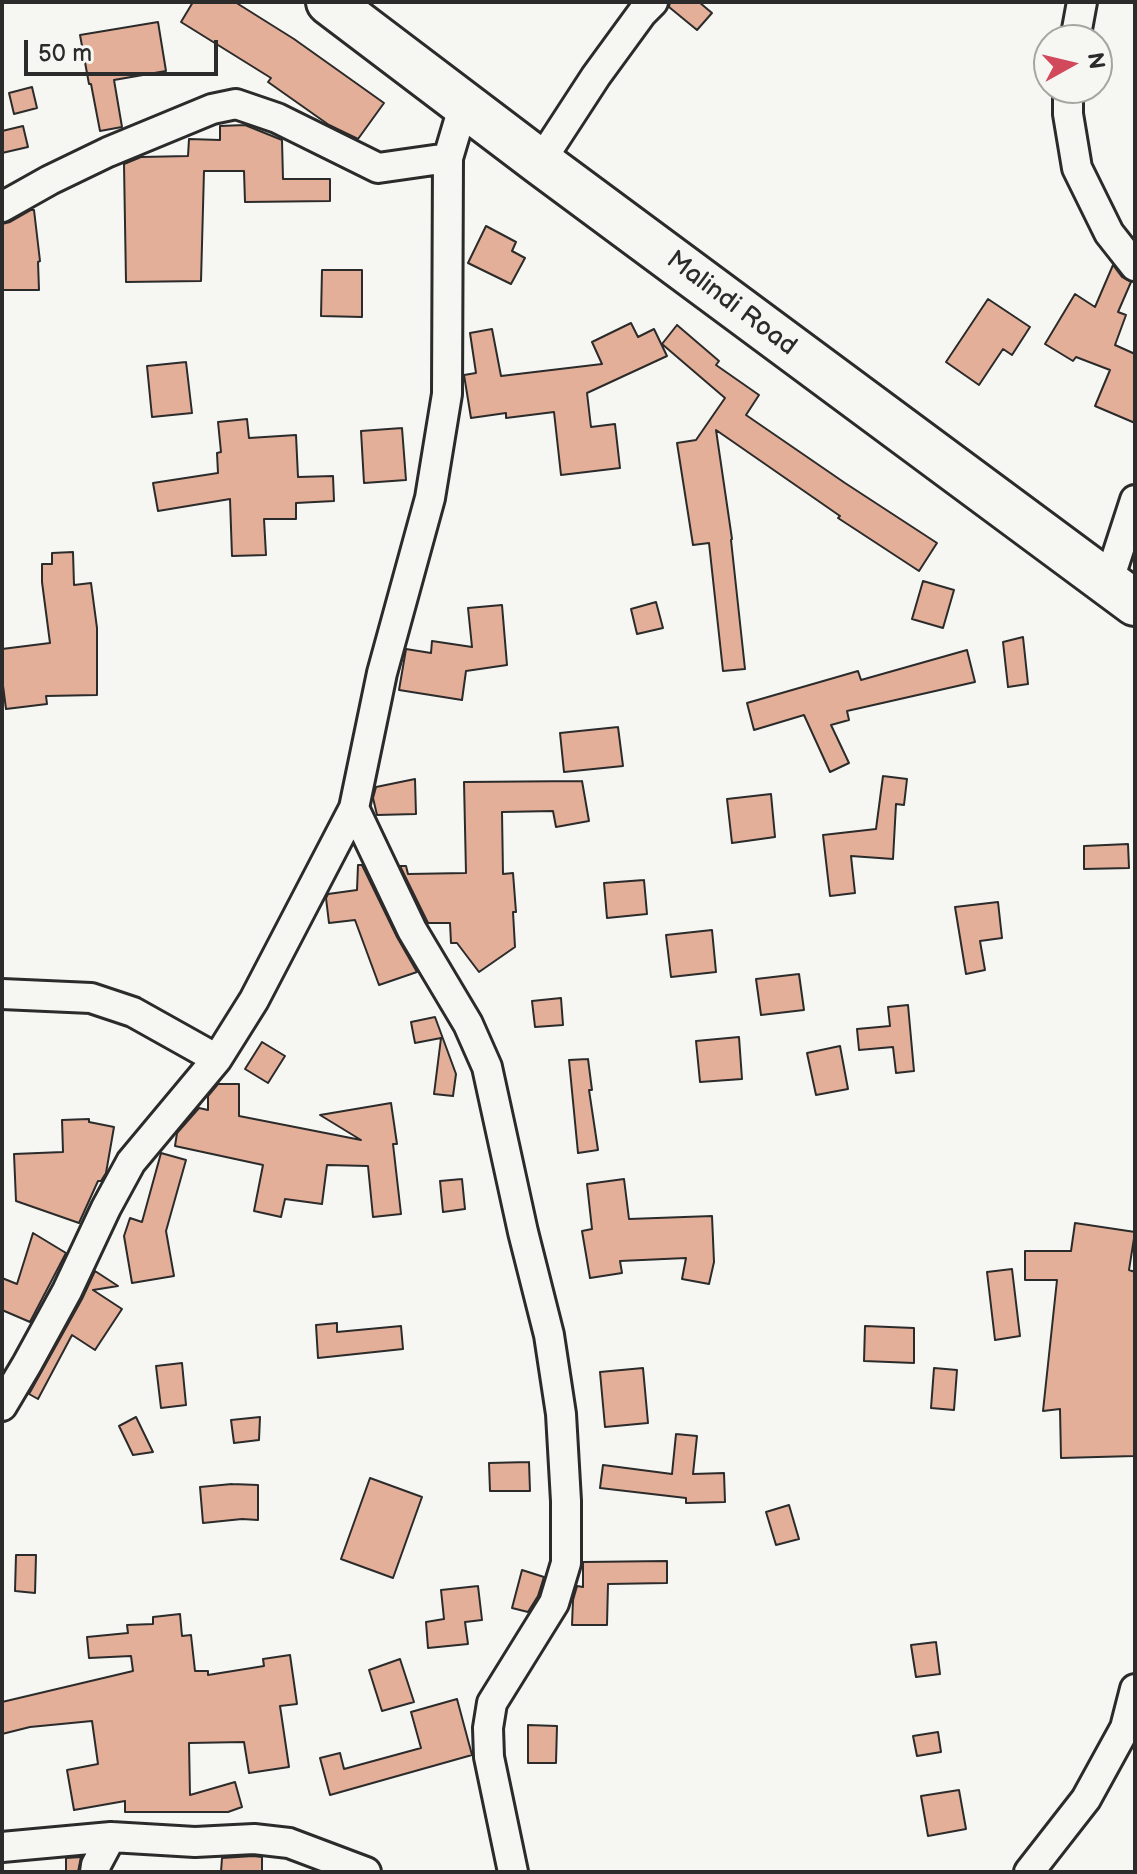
<!DOCTYPE html>
<style>
body{margin:0}
#map{position:relative;width:1137px;height:1874px;overflow:hidden;background:#f6f6f2;font-family:"Balsamiq Sans",sans-serif}
canvas{display:block}
.frame{position:absolute;inset:0;border:4px solid #2b2b2b;pointer-events:none}
.north{position:absolute;left:1033px;top:24px;width:80px;height:80px;box-sizing:border-box;background:#f6f6f2;border:2px solid #a5a5a2;border-radius:50%;rotate:82deg;font-size:22px;font-weight:700;line-height:32px;text-align:center;color:#2b2b2b}
.north::after{content:'';display:block;margin:auto;width:28px;height:36px;background:#d1495b;clip-path:polygon(50% 0,100% 100%,50% 72%,0 100%)}
.scale{position:absolute;left:24px;top:40px;width:194px;height:36px;box-sizing:border-box;border:4px solid #2b2b2b;border-top:0;padding-left:10px;font-size:24px;line-height:28px;white-space:nowrap;color:#2b2b2b;-webkit-text-stroke:6px #f6f6f2;paint-order:stroke}
</style>
<div id="map">
<canvas width="1137" height="1874"></canvas>
<div class="frame"></div>
<div class="north">N</div>
<div class="scale">50 m</div>
</div>
<script>
const ctx = document.querySelector('canvas').getContext('2d');
ctx.lineJoin = 'round';
function fillPath(path, color) { ctx.fillStyle = color; ctx.fill(path, 'evenodd'); }
const poly = rows => new Path2D(rows.map(r => 'M' + r).join(''));
function stroke(path, color, width, dash) { ctx.strokeStyle = color; ctx.lineWidth = width; ctx.lineCap = dash ? 'butt' : 'round'; ctx.setLineDash(dash || []); ctx.stroke(path); }
function write(font, color, halo, rows, align = 'center') {
  ctx.font = font + ' "Balsamiq Sans",sans-serif'; ctx.lineWidth = 7; ctx.setLineDash([]); ctx.textBaseline = 'middle'; ctx.strokeStyle = halo; ctx.fillStyle = color; for (const [text, x, y, turn = 0] of rows) {
    ctx.save(); ctx.translate(x, y); ctx.rotate((+turn || 0) * Math.PI / 180); ctx.textAlign = isNaN(turn) ? turn : align; if (halo) ctx.strokeText(text, 0, 0); ctx.fillText(text, 0, 0); ctx.restore();
  }
}
const building = poly([
 [193,2,235,2,294,39,384,103,358,139,329,125,268,82,271,78,181,22,193,2],
 [670,2,699,2,712,13,697,30,669,7,670,2],
 [158,22,166,71,114,80,122,127,100,131,91,84,89,84,80,35,158,22],
 [32,87,37,108,14,114,9,93,32,87],
 [245,125,282,140,283,179,330,179,330,201,245,202,244,171,204,171,201,281,126,282,124,164,141,157,188,156,189,139,220,140,220,126,245,125],
 [23,126,28,147,2,153,2,131,23,126],
 [31,210,34,210,40,261,38,262,39,290,2,290,2,224,10,222,31,210],
 [486,226,516,242,512,251,525,258,511,284,468,263,486,226],
 [1113,265,1122,277,1131,282,1118,312,1126,315,1115,345,1135,354,1135,423,1095,406,1110,370,1076,357,1073,361,1045,344,1075,294,1095,307,1113,265],
 [322,270,362,270,362,317,321,316,322,270],
 [988,299,1030,327,1012,355,1003,349,979,385,946,362,988,299],
 [631,323,638,337,654,329,667,356,587,393,591,427,615,424,620,468,561,475,554,412,506,418,506,413,471,418,464,375,476,373,470,333,492,329,501,376,602,364,592,342,631,323],
 [677,325,719,361,716,365,759,395,746,415,845,483,937,543,919,571,838,518,840,516,716,430,732,539,731,540,745,669,723,671,709,543,693,545,677,443,696,440,725,398,662,344,677,325],
 [186,362,192,413,152,417,147,366,186,362],
 [247,419,249,438,296,435,298,477,333,476,334,501,296,503,296,519,264,519,266,555,232,556,230,499,158,511,153,483,218,473,217,453,221,452,218,422,247,419],
 [402,428,406,480,364,483,361,431,402,428],
 [73,552,74,585,91,583,97,628,97,695,46,696,47,704,6,709,2,678,2,649,50,643,42,582,42,564,52,564,52,553,73,552],
 [923,581,954,590,943,628,912,619,923,581],
 [656,602,663,628,637,634,631,609,656,602],
 [502,605,507,665,466,671,462,700,399,690,406,649,431,653,432,641,472,647,468,608,502,605],
 [1023,637,1028,684,1008,687,1003,642,1023,637],
 [967,650,975,682,847,711,849,720,831,725,849,763,830,772,804,715,754,730,747,703,858,671,861,680,967,650],
 [618,727,623,766,564,772,560,733,618,727],
 [883,776,907,779,904,805,896,804,893,859,851,856,855,893,830,896,823,835,876,829,883,776],
 [415,779,416,814,377,815,373,798,376,787,415,779],
 [582,781,589,821,556,827,553,811,502,812,503,874,513,873,516,912,513,912,515,947,479,972,457,943,451,943,450,923,428,923,400,866,406,866,408,874,466,873,464,782,582,781],
 [771,794,775,837,732,843,727,799,771,794],
 [1128,844,1129,868,1084,869,1084,846,1128,844],
 [358,865,362,865,397,937,417,972,379,985,355,920,329,923,326,898,328,894,357,890,358,865],
 [644,880,647,914,607,918,604,883,644,880],
 [998,902,1002,938,980,941,985,970,966,974,955,907,998,902],
 [712,930,716,972,671,977,666,935,712,930],
 [799,974,804,1010,761,1015,756,979,799,974],
 [561,998,563,1025,535,1027,532,1001,561,998],
 [908,1005,914,1071,896,1073,893,1047,859,1050,857,1029,890,1026,888,1007,908,1005],
 [435,1017,456,1074,453,1096,434,1094,441,1038,415,1043,411,1022,435,1017],
 [739,1037,742,1079,700,1082,696,1041,739,1037],
 [262,1042,285,1056,268,1083,245,1069,262,1042],
 [840,1046,848,1089,816,1095,807,1053,840,1046],
 [588,1059,592,1090,589,1090,598,1150,578,1153,569,1060,588,1059],
 [218,1084,239,1084,239,1116,361,1140,320,1115,391,1103,397,1144,393,1144,401,1214,373,1217,368,1166,327,1165,322,1204,285,1199,281,1217,254,1211,263,1165,175,1146,177,1133,199,1108,208,1110,208,1096,218,1084],
 [89,1119,89,1122,114,1127,106,1173,101,1181,98,1181,79,1223,16,1201,14,1154,63,1152,62,1120,89,1119],
 [161,1153,186,1160,166,1231,174,1276,132,1283,124,1236,130,1218,142,1222,161,1153],
 [462,1179,465,1209,443,1212,440,1181,462,1179],
 [624,1179,629,1219,712,1216,714,1262,709,1284,682,1279,686,1258,620,1261,622,1273,590,1278,582,1231,592,1229,587,1184,624,1179],
 [1075,1223,1135,1232,1129,1270,1135,1272,1134,1456,1061,1458,1060,1409,1043,1411,1057,1280,1025,1280,1025,1251,1071,1251,1075,1223],
 [33,1233,66,1253,30,1322,2,1310,2,1278,17,1284,33,1233],
 [1012,1269,1020,1336,995,1340,987,1272,1012,1269],
 [95,1271,118,1286,93,1290,122,1309,95,1350,72,1335,38,1399,29,1394,82,1299,95,1271],
 [337,1323,337,1332,401,1326,403,1349,318,1358,316,1325,337,1323],
 [865,1326,914,1328,914,1363,864,1361,865,1326],
 [182,1363,186,1405,161,1408,156,1366,182,1363],
 [643,1368,648,1423,605,1427,600,1372,643,1368],
 [934,1368,957,1370,954,1410,931,1408,934,1368],
 [136,1417,153,1452,133,1455,119,1426,136,1417],
 [260,1417,259,1440,234,1443,231,1420,260,1417],
 [676,1434,697,1436,693,1474,724,1473,725,1502,686,1503,686,1498,600,1488,603,1465,672,1474,676,1434],
 [529,1462,530,1491,490,1491,489,1463,529,1462],
 [370,1478,422,1497,393,1578,341,1559,370,1478],
 [232,1484,258,1485,258,1520,242,1519,203,1523,200,1487,232,1484],
 [789,1505,799,1539,776,1545,766,1512,789,1505],
 [16,1555,36,1555,35,1593,15,1591,16,1555],
 [667,1561,667,1583,608,1584,607,1625,572,1625,573,1600,577,1586,583,1587,583,1562,667,1561],
 [522,1570,544,1577,538,1596,528,1612,512,1608,522,1570],
 [478,1586,482,1620,465,1622,468,1644,428,1648,426,1622,444,1619,441,1590,478,1586],
 [180,1614,182,1636,191,1635,195,1671,208,1671,208,1675,264,1666,263,1659,290,1655,297,1704,280,1706,289,1767,249,1773,244,1742,189,1743,190,1795,235,1782,242,1807,228,1812,125,1812,125,1801,74,1810,67,1770,98,1764,92,1721,30,1727,2,1734,2,1702,133,1671,131,1656,89,1658,87,1637,128,1633,127,1625,153,1624,153,1617,180,1614],
 [936,1642,940,1674,916,1677,911,1645,936,1642],
 [400,1659,414,1702,382,1711,369,1670,400,1659],
 [457,1699,472,1755,330,1795,320,1758,340,1753,344,1769,421,1748,411,1712,457,1699],
 [528,1725,557,1726,556,1763,528,1763,528,1725],
 [938,1732,941,1752,917,1756,913,1736,938,1732],
 [959,1790,966,1829,928,1836,921,1796,959,1790],
 [253,1856,262,1857,262,1872,221,1872,222,1858,253,1856],
 [81,1857,78,1872,66,1872,66,1858,81,1857]
]);
fillPath(building, '#e4af99');
stroke(building, '#2b2b2b', 2);
const minor = poly([
 [1075,40,1082,2],
 [1068,88,1068,114,1077,168,1109,233,1135,266],
 [464,104,448,158,447,394,430,498,382,673,354,808,412,930,468,1024,487,1067,523,1232,549,1335,561,1414,566,1501,566,1563,554,1603,492,1703,488,1728,489,1757,513,1872],
 [540,162,596,76,642,13,653,2],
 [2,207,50,180,108,152,212,109,236,104,277,118,378,168,448,158],
 [1108,583,1135,500],
 [2,994,91,998,133,1012,217,1059],
 [2,1406,27,1364,67,1291,106,1208,131,1162,217,1059,254,1000,354,808],
 [2,1847,111,1837,195,1842,254,1839,289,1843,366,1872],
 [95,1872,96,1865,111,1837],
 [1029,1872,1086,1799,1125,1728,1135,1689]
]);
const trunk = poly([
 [329,2,540,162,1135,603]
]);
stroke(minor, '#2b2b2b', 34);
stroke(trunk, '#2b2b2b', 50);
stroke(minor, '#f6f6f2', 28);
stroke(trunk, '#f6f6f2', 44);
write('26px', '#2b2b2b', '#f6f6f2', [
 ["Malindi Road",731,304,37]
]);
</script>
